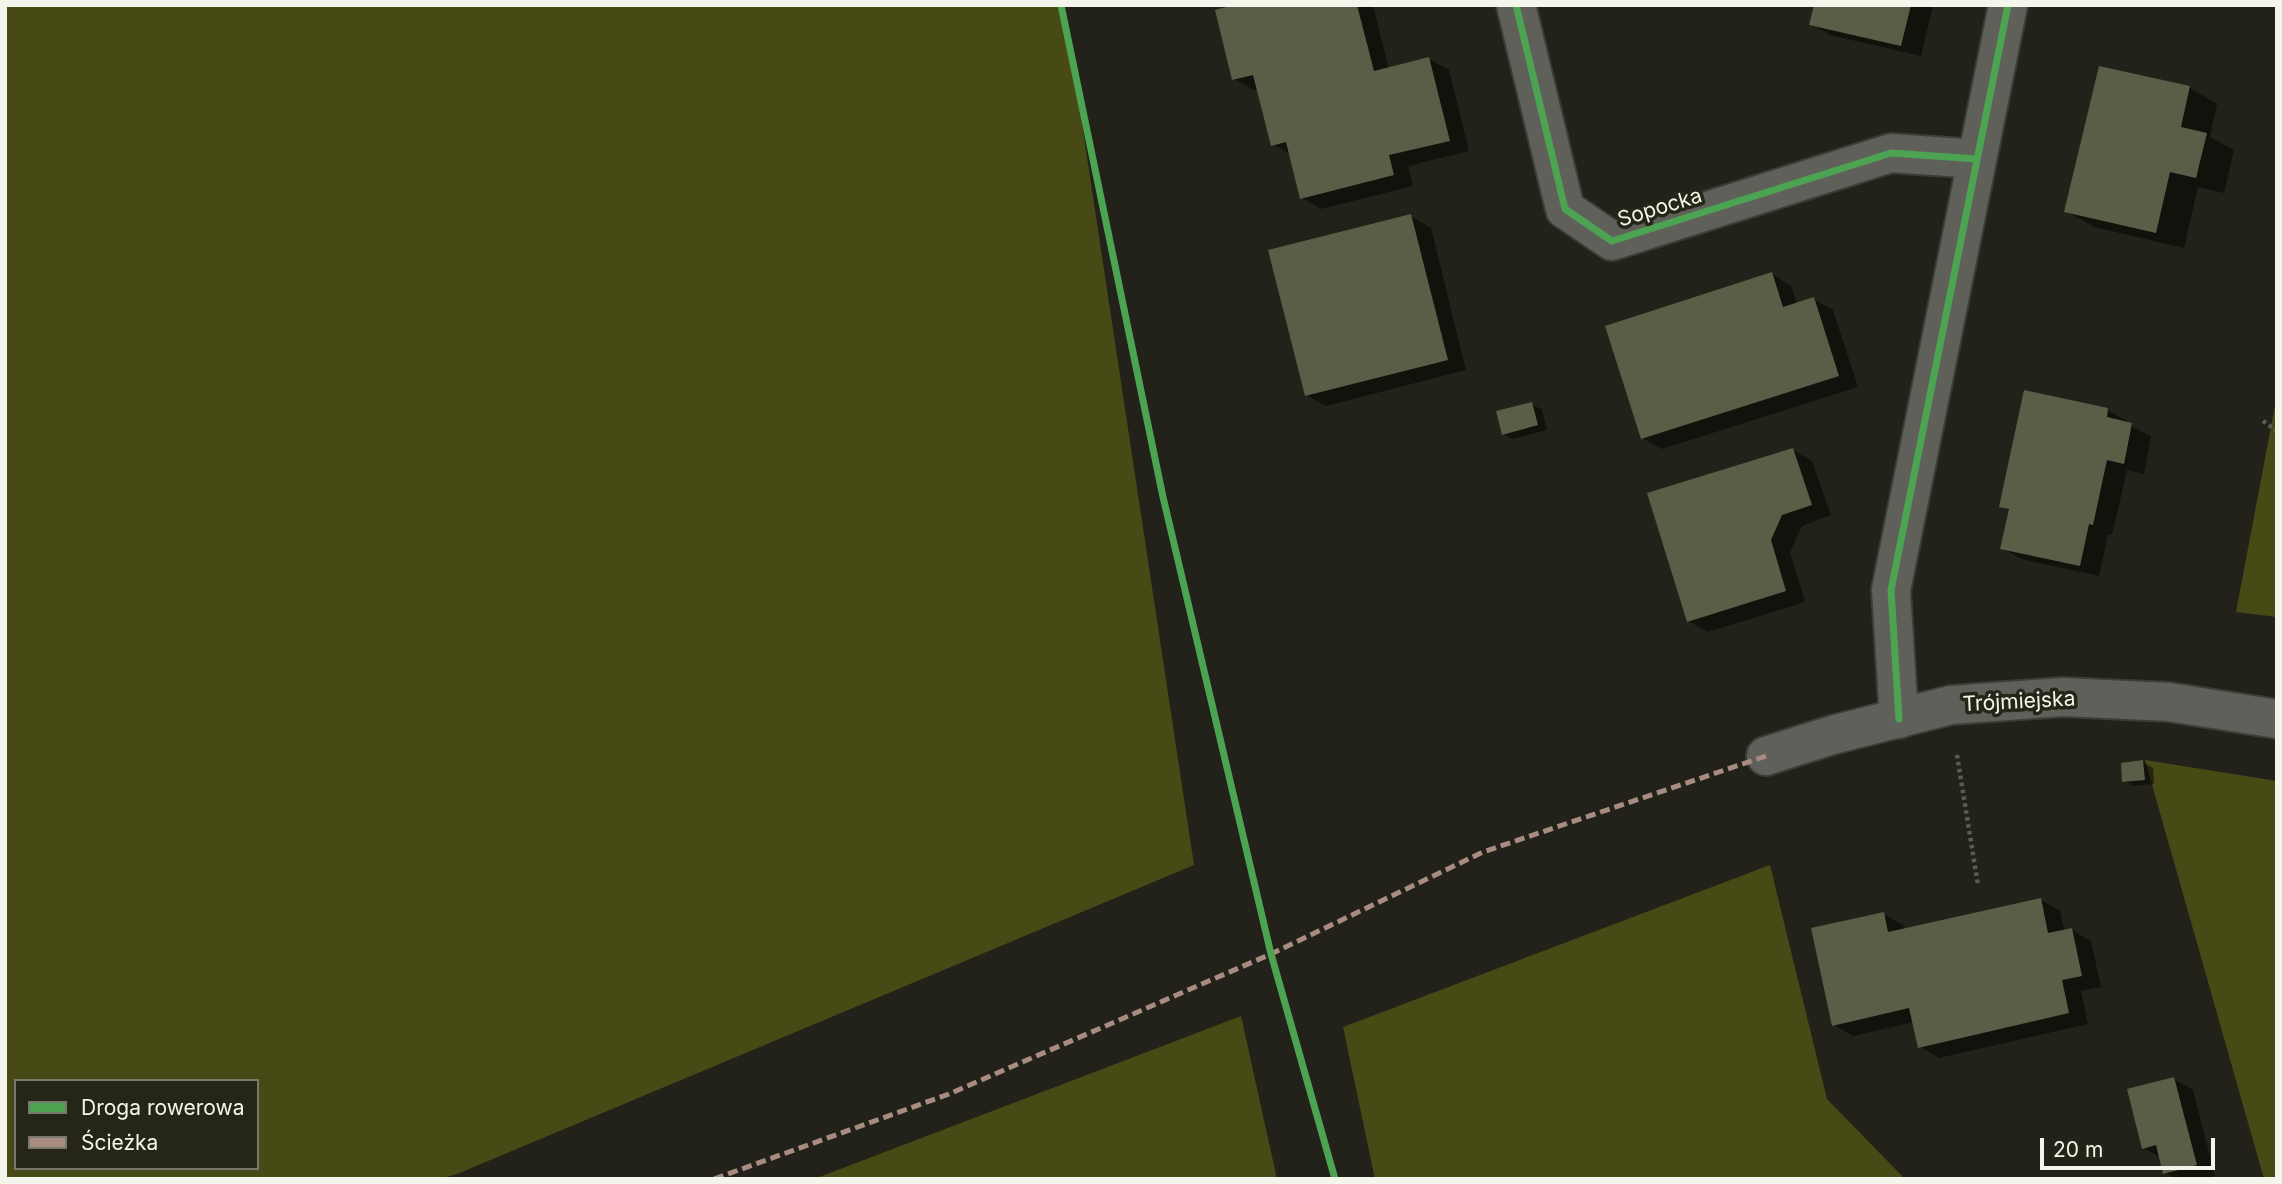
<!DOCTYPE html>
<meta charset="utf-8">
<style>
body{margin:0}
#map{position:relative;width:2282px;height:1184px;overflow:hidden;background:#22221a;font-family:Inter,sans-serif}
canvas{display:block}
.frame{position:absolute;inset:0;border:7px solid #f4f5eb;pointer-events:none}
.legend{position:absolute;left:14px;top:1079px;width:245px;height:91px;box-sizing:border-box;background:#252617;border:2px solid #78796c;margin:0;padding:9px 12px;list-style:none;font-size:21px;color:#f4f5eb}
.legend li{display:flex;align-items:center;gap:14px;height:35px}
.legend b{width:35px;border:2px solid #78796c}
.scale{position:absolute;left:2040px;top:1138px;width:175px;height:32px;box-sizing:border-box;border:4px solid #f4f5eb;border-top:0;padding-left:9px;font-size:21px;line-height:24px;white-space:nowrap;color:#f4f5eb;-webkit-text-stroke:5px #252617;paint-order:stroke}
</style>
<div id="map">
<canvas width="2282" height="1184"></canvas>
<div class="frame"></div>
<ul class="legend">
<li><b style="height:9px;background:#4ca352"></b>Droga rowerowa</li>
<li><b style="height:9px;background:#a88b81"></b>Ścieżka</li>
</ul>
<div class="scale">20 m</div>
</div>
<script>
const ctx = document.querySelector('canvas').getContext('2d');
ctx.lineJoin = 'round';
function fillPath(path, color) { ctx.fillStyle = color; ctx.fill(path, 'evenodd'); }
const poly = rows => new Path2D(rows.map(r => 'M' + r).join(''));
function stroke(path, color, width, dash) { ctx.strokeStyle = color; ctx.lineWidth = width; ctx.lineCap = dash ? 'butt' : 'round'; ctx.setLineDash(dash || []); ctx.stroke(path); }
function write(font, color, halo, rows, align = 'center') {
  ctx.font = font + ' Inter,sans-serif'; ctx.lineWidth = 7; ctx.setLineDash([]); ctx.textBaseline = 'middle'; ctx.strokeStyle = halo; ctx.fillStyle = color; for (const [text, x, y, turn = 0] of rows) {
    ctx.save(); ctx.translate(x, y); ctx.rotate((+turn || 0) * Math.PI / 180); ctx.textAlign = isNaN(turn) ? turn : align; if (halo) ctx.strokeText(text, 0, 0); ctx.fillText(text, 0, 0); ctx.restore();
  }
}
fillPath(poly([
 [5,5,1064,5,1194,865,457,1174,440,1179,5,1179],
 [16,1081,257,1081,257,1168,16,1168],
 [2277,395,2277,617,2236,612],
 [2145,760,2277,781,2277,1179,2264,1179],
 [1770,865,1827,1099,1905,1179,1375,1179,1343,1027],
 [1241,1016,1277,1179,814,1179,1016,1102]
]), '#474a14');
fillPath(poly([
 [1240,5,1373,5,1389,69,1429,59,1449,70,1469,151,1408,166,1413,186,1321,209,1302,198,1291,155,1273,144,1259,89,1254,90,1234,79],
 [1815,5,1933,5,1921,56,1830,35,1811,24],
 [2100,68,2190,88,2217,104,2210,137,2234,150,2224,193,2198,187,2184,248,2094,227,2066,211],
 [1411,216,1431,228,1466,370,1326,406,1306,395],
 [1772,274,1791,286,1797,304,1813,299,1833,310,1858,387,1662,449,1642,438],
 [1532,404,1542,410,1547,430,1513,439,1503,434],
 [2108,410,2127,421,2127,424,2151,436,2144,474,2127,470,2112,535,2108,534,2099,576,2021,559,2002,548,2010,511,2001,506],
 [1793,450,1812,461,1831,515,1802,526,1790,552,1805,602,1708,632,1688,621],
 [2143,762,2153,768,2154,784,2133,786,2124,780],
 [2041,900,2060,911,2065,932,2072,930,2091,941,2101,987,2081,991,2088,1024,1939,1058,1920,1046,1914,1022,1853,1036,1834,1025,1884,914,1903,925,1904,930],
 [2174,1079,2193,1090,2215,1176,2205,1179,2176,1179,2165,1173,2161,1158,2143,1148]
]), '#0007');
fillPath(poly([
 [1234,5,1357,5,1374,71,1429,57,1450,141,1389,155,1394,175,1300,199,1286,142,1271,146,1253,75,1232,80,1215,10],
 [1814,5,1911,5,1901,46,1809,25],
 [2099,66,2190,86,2181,127,2207,133,2196,178,2170,172,2156,233,2064,212],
 [1411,214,1448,360,1305,396,1268,250],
 [1772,272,1783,307,1814,297,1839,376,1641,439,1605,326],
 [2024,390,2108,408,2107,417,2132,423,2124,464,2107,460,2093,525,2089,524,2080,566,2000,549,2009,509,1999,507],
 [1532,402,1538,425,1502,435,1496,411],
 [1793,448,1812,505,1782,515,1771,540,1786,591,1687,622,1647,493],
 [2143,760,2145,780,2122,782,2121,763],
 [2041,898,2048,933,2072,928,2082,976,2062,980,2069,1013,1918,1048,1909,1008,1832,1026,1811,928,1884,912,1888,932],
 [2174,1077,2197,1165,2163,1174,2156,1145,2142,1149,2127,1089]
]), '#5c5d46');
const minor = poly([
 [1516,5,1565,209,1612,241,1891,153,1977,159],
 [1899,719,1891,590,2008,5],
 [1766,756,1832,735,1951,705,2063,697,2169,702,2277,719]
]);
stroke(minor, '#3d3d37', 42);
stroke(poly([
 [2263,421,2277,431],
 [1957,755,1978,885]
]), '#5c5c56', 4.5, [3.5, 3.5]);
stroke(minor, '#60605b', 38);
stroke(poly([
 [714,1179,949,1094,1271,954,1483,852,1766,756]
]), '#a88b81', 5, [10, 5]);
stroke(poly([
 [1061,5,1163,497,1271,954,1335,1179],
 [1516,5,1565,209,1612,241,1891,153,1977,159],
 [1899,719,1891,590,2008,5]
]), '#4ca352', 7);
write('21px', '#f4f5eb', '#252617', [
 ["Sopocka",1660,208,-17],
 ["Trójmiejska",2019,702,-3]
]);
</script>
